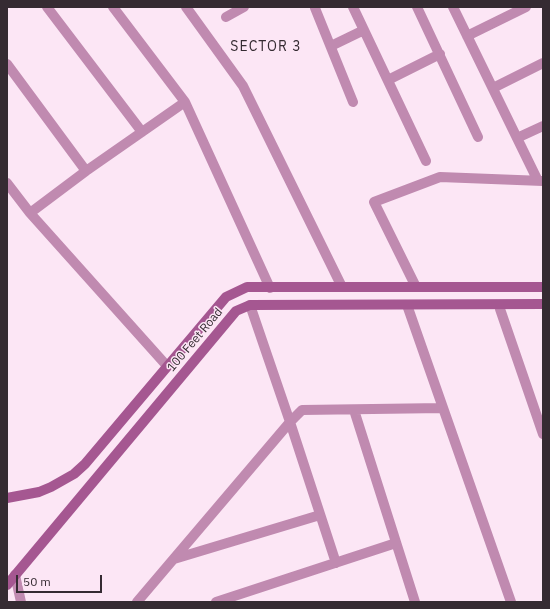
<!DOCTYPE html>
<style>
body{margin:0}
#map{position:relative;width:550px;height:609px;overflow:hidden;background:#fce6f5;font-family:"IBM Plex Sans",sans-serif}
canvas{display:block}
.frame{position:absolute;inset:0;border:8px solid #352b32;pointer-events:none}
.scale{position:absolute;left:16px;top:575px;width:86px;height:18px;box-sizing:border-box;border:2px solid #352b32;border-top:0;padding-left:5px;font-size:12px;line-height:14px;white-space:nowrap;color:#352b32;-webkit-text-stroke:3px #fce6f5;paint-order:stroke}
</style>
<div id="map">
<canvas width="550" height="609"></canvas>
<div class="frame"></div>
<div class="scale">50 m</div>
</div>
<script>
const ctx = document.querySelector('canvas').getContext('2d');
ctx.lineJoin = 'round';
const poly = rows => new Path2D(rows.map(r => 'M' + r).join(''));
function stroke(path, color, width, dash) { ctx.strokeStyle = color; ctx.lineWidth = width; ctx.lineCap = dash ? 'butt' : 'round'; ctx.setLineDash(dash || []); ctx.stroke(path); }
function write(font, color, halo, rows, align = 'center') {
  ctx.font = font + ' "IBM Plex Sans",sans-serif'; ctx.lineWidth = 3; ctx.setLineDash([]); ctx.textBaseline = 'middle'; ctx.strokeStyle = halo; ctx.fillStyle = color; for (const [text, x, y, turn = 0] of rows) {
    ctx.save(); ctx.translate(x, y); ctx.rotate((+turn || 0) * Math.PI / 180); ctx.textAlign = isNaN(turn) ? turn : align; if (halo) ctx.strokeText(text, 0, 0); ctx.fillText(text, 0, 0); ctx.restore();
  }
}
stroke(poly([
 [47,7,142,132],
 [113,7,185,102,270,288],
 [186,7,243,86,342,287],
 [353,7,426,161],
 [417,7,478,137],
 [453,7,538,181],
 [315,8,353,102],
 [226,17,244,7],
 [467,36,526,7],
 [331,46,364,30],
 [7,64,86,171],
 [388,80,440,54],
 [493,88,543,63],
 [517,138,543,126],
 [7,183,30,213,167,366],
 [30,213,86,171,185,102],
 [416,287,374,202,440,177,543,181],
 [250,305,290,422,336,563],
 [407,305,511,602],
 [500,309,543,434],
 [354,410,415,602],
 [174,559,320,515],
 [15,575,21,602],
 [137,602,290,422,302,410,443,408],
 [216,602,396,543]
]), '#c08ab0', 10);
stroke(poly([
 [7,498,39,492,51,487,74,474,85,464,226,297,247,287,543,287],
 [7,585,236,311,250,305,543,304]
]), '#a55791', 10);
write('12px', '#352b32', '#fce6f5', [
 ["100 Feet Road",195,340,-50]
]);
ctx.letterSpacing = '1px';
write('14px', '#352b32', '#fce6f5', [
 ["SECTOR 3",266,47]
]);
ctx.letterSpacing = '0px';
</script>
